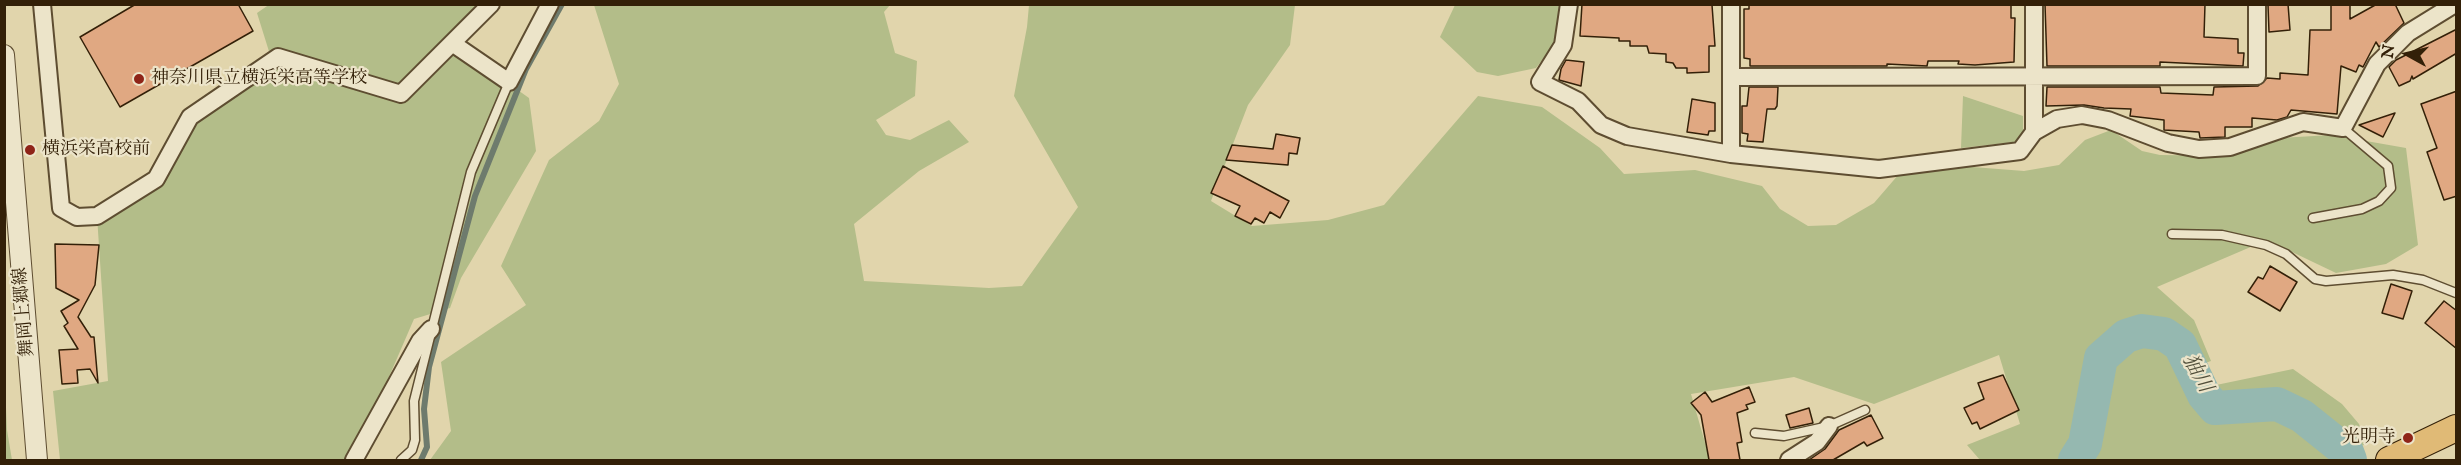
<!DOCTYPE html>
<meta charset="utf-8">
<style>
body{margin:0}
#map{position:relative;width:2461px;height:465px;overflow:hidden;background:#e1d5ac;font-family:"IM FELL English",serif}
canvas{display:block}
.frame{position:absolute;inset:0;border:6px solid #332008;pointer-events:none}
.north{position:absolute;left:2377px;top:24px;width:60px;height:60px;-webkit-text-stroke:4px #ece4c9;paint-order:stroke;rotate:278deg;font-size:16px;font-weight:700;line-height:24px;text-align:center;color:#332008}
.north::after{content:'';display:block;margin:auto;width:21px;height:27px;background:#332008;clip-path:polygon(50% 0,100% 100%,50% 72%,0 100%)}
</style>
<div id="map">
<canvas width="2461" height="465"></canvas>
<div class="frame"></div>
<div class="north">N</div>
</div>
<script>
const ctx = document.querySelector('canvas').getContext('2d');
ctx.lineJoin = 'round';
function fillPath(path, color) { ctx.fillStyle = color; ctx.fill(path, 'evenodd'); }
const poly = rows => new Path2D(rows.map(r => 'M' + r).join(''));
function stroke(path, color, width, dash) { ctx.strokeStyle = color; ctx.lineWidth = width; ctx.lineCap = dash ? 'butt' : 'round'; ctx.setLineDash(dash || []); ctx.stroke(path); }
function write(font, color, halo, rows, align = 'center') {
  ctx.font = font + ' "IM FELL English","Noto Serif JP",serif'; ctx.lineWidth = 4.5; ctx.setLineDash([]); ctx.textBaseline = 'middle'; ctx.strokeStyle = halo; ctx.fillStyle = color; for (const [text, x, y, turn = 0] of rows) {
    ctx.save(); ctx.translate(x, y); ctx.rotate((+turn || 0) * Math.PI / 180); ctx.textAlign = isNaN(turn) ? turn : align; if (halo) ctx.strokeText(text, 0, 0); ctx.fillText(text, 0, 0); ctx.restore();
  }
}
fillPath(poly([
 [270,4,491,5,452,43,529,98,536,151,461,278,450,308,414,319,353,460,60,460,53,391,108,381,97,216,156,179,190,117,272,61,257,13],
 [594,5,890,5,884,12,895,53,917,61,915,96,876,120,886,135,910,140,949,120,969,142,919,171,854,224,864,281,989,288,1022,286,1078,207,1014,96,1027,27,1029,5,1295,5,1290,45,1248,105,1211,201,1252,226,1328,220,1384,205,1478,96,1542,107,1600,148,1624,174,1695,170,1762,186,1780,209,1808,226,1836,225,1874,203,1899,174,1960,166,2024,171,2059,165,2085,140,2111,130,2142,151,2160,155,2233,156,2279,138,2332,135,2406,148,2418,245,2386,264,2336,273,2267,240,2157,287,2194,320,2211,361,2199,365,2186,341,2162,325,2143,323,2117,332,2094,358,2076,440,2063,460,1980,460,1967,445,2020,424,1999,355,1874,404,1794,377,1691,394,1710,460,430,460,451,431,441,362,526,305,501,266,549,160,599,121,619,84],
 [1455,5,1565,5,1560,37,1536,68,1498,76,1477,72,1440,37],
 [1963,96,2023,116,2023,133,2015,142,1961,148],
 [2138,336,2162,339,2177,350,2197,389,2293,369,2342,404,2359,424,2366,444,2327,460,2081,460,2088,447,2106,360,2118,346],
 [5,385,7,430,12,460,5,460]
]), '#b3bd89');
stroke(poly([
 [421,460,427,447,424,409,429,367,475,196,526,69,562,4]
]), '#6e7b6d', 6);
stroke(poly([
 [2075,460,2085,444,2101,358,2126,336,2142,331,2164,334,2180,345,2204,395,2215,408,2277,404,2302,416,2347,452,2350,460]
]), '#95b8b0', 34);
const building = poly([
 [136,4,238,4,253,31,120,107,80,37,136,4],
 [1582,4,1712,5,1715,46,1709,46,1709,72,1687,73,1687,68,1676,68,1673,63,1666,62,1666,54,1649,53,1647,46,1630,46,1630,41,1619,41,1619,38,1580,36,1582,4],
 [1749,4,2011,4,2011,18,2015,18,2014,62,1975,65,1958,64,1959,61,1928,61,1927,66,1887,64,1887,66,1750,66,1750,59,1744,58,1744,9,1749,9,1749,4],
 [2045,4,2205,4,2204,37,2238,39,2238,53,2244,53,2243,66,2160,62,2160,66,2047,66,2045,4],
 [2288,4,2290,30,2269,32,2268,5,2288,4],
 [2331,4,2350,4,2350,19,2377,4,2395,4,2404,23,2379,47,2376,42,2363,67,2359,65,2356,72,2341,66,2337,114,2291,110,2287,117,2277,120,2252,118,2252,127,2225,127,2225,137,2200,138,2199,132,2164,130,2164,120,2130,116,2131,109,2104,108,2084,105,2046,106,2047,87,2160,87,2161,93,2213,95,2214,87,2258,86,2267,78,2280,79,2280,73,2308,75,2310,30,2331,30,2331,4],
 [2457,29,2457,53,2413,79,2412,76,2410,81,2399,86,2389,67,2396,60,2457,29],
 [1566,60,1584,62,1581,86,1559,80,1561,69,1566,60],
 [1749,87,1778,87,1777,106,1775,109,1767,109,1763,142,1747,141,1748,134,1742,133,1742,106,1747,106,1749,87],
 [2457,91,2457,196,2444,200,2427,152,2437,148,2421,104,2457,91],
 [1692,99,1715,103,1715,131,1709,131,1708,135,1687,132,1692,99],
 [2395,113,2383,137,2359,125,2395,113],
 [1276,134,1300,138,1297,154,1289,153,1288,165,1226,160,1232,145,1273,149,1276,134],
 [1223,166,1289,201,1280,218,1270,212,1264,223,1255,218,1251,224,1235,216,1240,206,1211,193,1223,166],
 [55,244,99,245,95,285,78,317,91,337,94,337,98,383,90,369,77,370,78,383,62,384,59,350,78,349,64,326,68,323,61,311,79,300,56,288,55,244],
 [2270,266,2297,282,2280,311,2248,292,2258,277,2263,279,2270,266],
 [2391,284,2412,291,2403,319,2382,313,2391,284],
 [2444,301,2457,311,2457,349,2425,323,2444,301],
 [2003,375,2019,410,1980,429,1977,422,1972,424,1964,408,1984,399,1978,383,2003,375],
 [1749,387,1755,402,1746,405,1748,409,1737,413,1742,442,1737,443,1740,460,1709,460,1701,415,1691,403,1705,392,1712,402,1749,387],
 [1809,408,1813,423,1790,428,1786,415,1809,408],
 [1871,415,1883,438,1867,446,1864,442,1833,460,1809,460,1825,449,1839,430,1871,415]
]);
fillPath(building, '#e0a882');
stroke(building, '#332008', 1.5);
const service = poly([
 [2313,218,2362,209,2379,201,2391,188,2388,166,2343,128],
 [2172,234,2222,235,2266,245,2286,254,2315,279,2326,281,2393,275,2423,280,2456,293],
 [1755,433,1784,436,1829,426,1865,410],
 [401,460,412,450,415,440,414,401,471,172,509,82]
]);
const minor = poly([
 [42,4,61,208,77,217,97,216,156,179,190,117,278,57,401,94,491,4],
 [1569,4,1563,45,1540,82,1578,101,1601,125,1627,136,1731,154,1879,169,2020,151,2034,132,2057,119,2082,115,2108,120,2168,143,2199,149,2230,147,2303,122,2343,128,2377,64,2408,33,2455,4],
 [452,43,509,82,550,4],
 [1731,77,2257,76,2257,4],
 [2034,132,2034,4],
 [1731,154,1731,4],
 [354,460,420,341,431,329],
 [1789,460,1817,442,1829,426]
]);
const tertiary = poly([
 [4,55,37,460]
]);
const primary = poly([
 [2389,460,2456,428]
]);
stroke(service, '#5e4d31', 11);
stroke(minor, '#5e4d31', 20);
stroke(tertiary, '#5e4d31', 22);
stroke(primary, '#332008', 28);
stroke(service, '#ece4c9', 8);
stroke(minor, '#ece4c9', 16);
stroke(tertiary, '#ece4c9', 20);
stroke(primary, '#e0ba76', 26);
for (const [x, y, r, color] of [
 [139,79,6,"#8f2418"],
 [30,150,6,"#8f2418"],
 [2408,438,6,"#8f2418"]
]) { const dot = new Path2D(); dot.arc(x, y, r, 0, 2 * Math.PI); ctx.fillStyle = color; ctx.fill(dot); stroke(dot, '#ece4c9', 2); }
write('18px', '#332008', '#ece4c9', [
 ["神奈川県立横浜栄高等学校",151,79],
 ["横浜栄高校前",42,150],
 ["光明寺",2396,438,"right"]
], 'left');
write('18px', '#332008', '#ece4c9', [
 ["舞岡上郷線",25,312,-95]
]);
write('italic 20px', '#504e3a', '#ece4c9', [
 ["㹨川",2196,374,61]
]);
</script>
